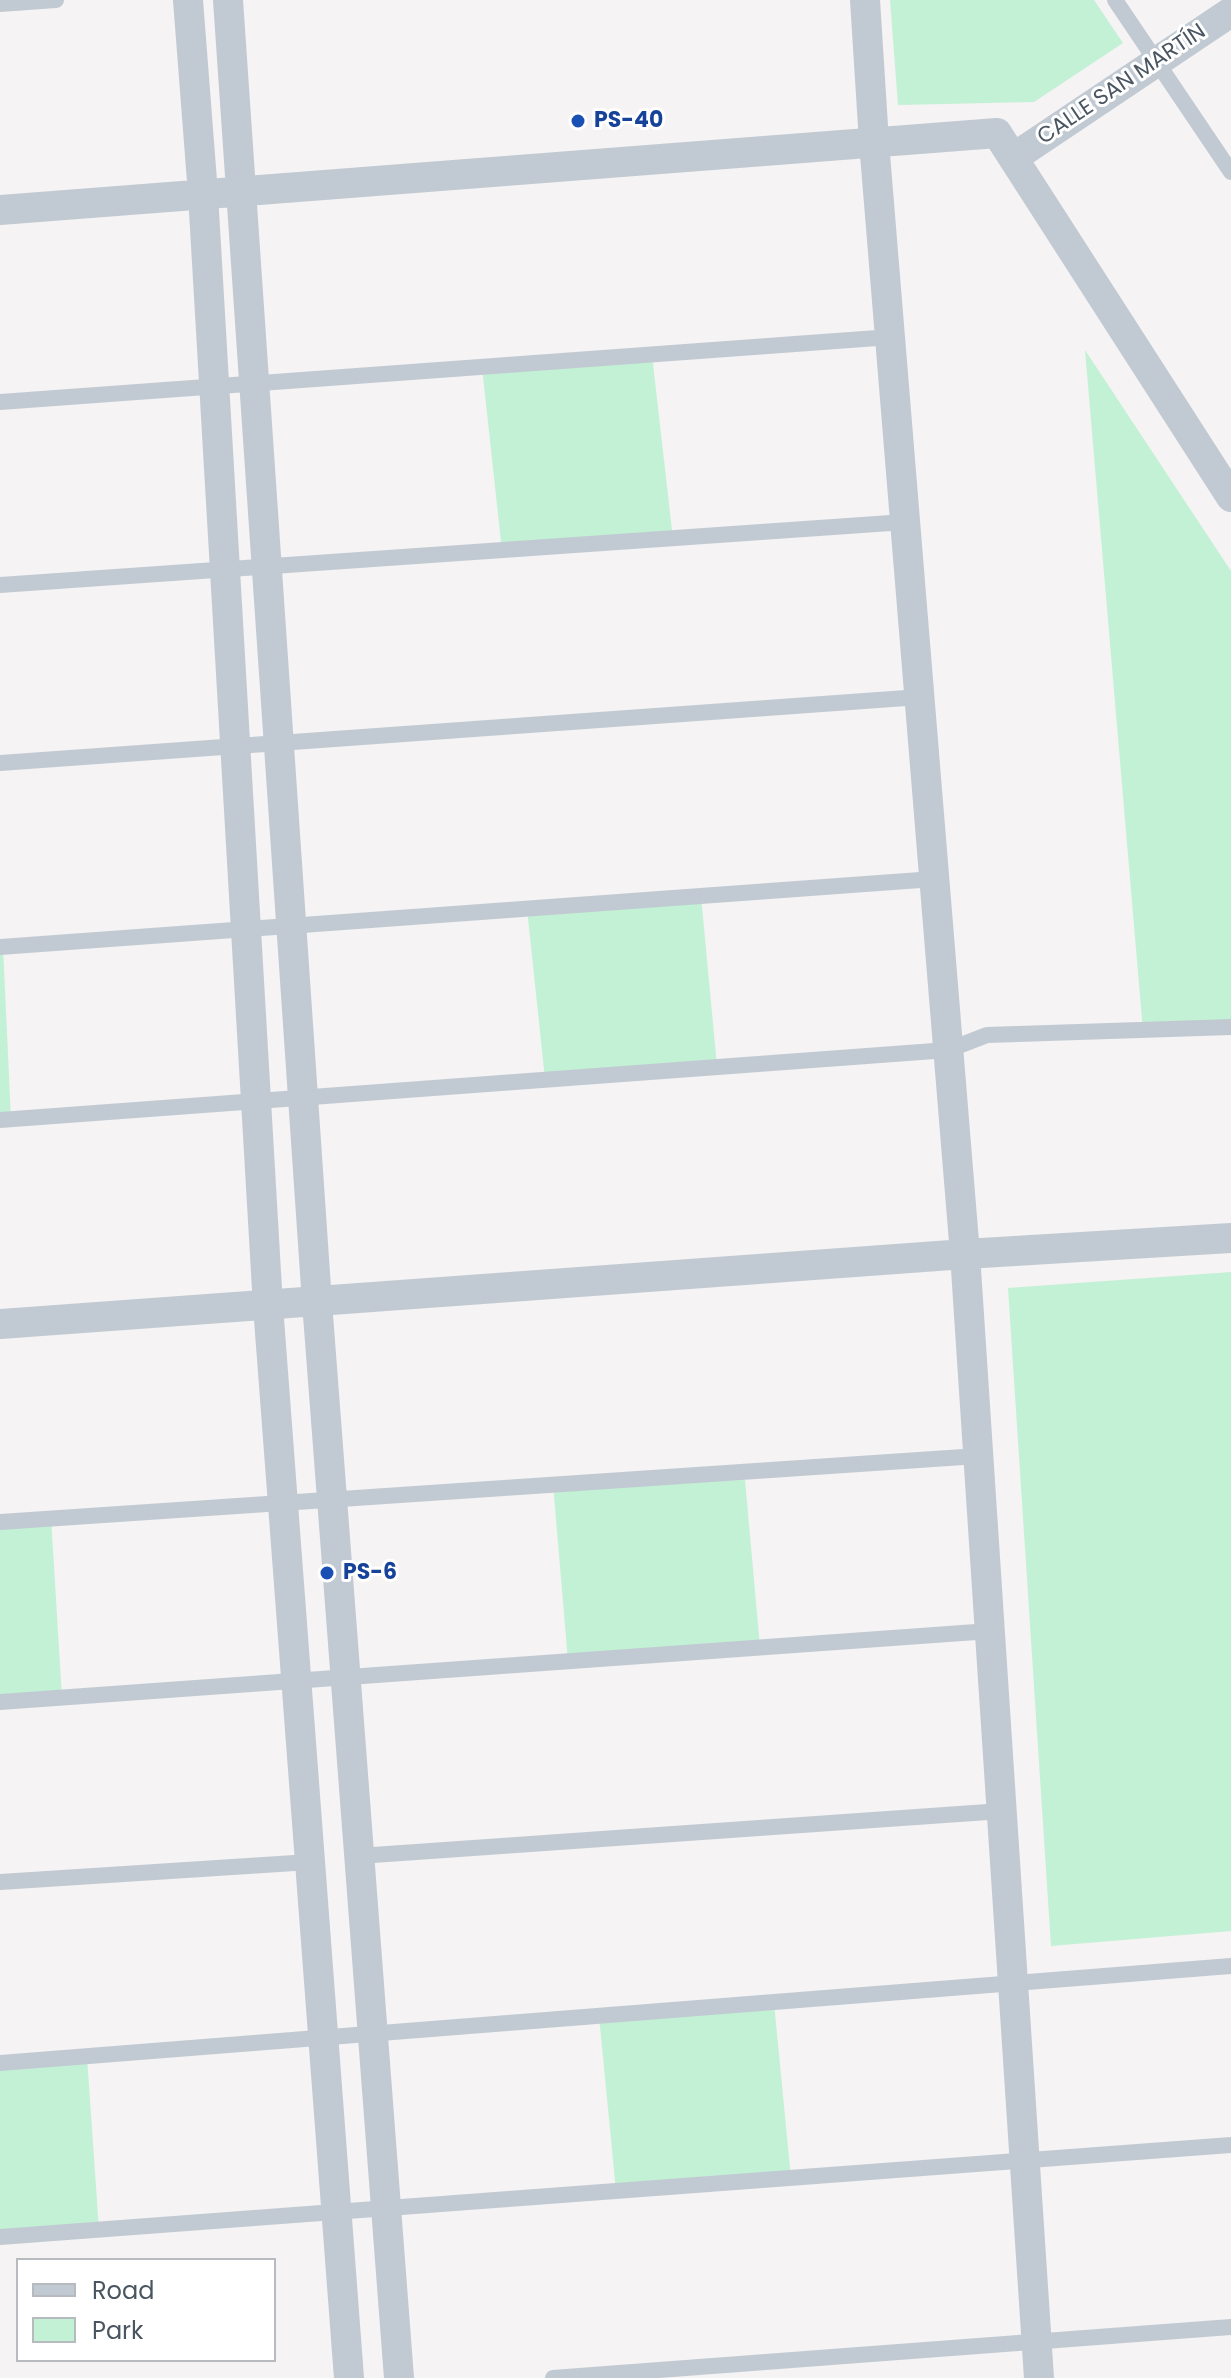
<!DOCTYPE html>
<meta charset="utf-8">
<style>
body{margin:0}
#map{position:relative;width:1231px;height:2378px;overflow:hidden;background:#f5f3f3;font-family:Poppins,sans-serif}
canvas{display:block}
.legend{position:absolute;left:16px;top:2258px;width:260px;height:104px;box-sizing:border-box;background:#fff;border:2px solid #b7bbc0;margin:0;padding:10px 14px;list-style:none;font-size:24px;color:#4a5661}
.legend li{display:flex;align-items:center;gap:16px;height:40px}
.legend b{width:40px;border:2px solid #b7bbc0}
</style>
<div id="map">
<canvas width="1231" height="2378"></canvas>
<ul class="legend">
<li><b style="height:10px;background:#c1cad2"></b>Road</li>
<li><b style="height:22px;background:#c3f1d5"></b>Park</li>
</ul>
</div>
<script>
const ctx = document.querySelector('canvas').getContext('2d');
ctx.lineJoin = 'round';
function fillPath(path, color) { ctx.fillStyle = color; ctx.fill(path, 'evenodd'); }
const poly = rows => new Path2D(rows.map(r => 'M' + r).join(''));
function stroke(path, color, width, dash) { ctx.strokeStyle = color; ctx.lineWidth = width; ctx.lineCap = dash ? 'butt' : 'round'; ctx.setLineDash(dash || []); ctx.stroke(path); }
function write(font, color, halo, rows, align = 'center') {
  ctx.font = font + ' Poppins,sans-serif'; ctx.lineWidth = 6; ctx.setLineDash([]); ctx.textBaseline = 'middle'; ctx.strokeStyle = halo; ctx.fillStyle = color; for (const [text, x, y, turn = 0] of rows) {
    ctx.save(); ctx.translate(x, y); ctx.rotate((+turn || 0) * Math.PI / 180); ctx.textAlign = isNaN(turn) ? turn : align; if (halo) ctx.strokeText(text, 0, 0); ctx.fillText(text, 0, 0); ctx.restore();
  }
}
fillPath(poly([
 [890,0,1094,0,1123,43,1034,102,898,105],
 [1085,350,1231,571,1231,1027,1143,1031],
 [652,355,673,539,502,551,482,367],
 [701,896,717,1066,545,1079,527,909],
 [0,947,3,947,11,1119,0,1120],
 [1231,1272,1231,1931,1051,1946,1008,1288],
 [745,1480,760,1647,568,1661,553,1484],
 [51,1518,62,1697,0,1702,0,1522],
 [774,2003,791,2178,616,2191,599,2016],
 [87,2057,99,2230,0,2237,0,2067]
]), '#c3f1d5');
stroke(poly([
 [1115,0,1231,172],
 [0,4,56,0],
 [0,402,891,337],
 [0,585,905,522],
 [0,763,920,697],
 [0,947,934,879],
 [0,1120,948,1050,987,1035,1231,1027],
 [0,1522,978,1456],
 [0,1702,990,1631],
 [359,1856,1002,1811],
 [0,1882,310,1862],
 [0,2063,1231,1966],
 [0,2237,1231,2145],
 [553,2378,1231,2327]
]), '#c1cad2', 16);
stroke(poly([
 [188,0,203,194,268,1306,349,2378],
 [228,0,317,1302,399,2378],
 [865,0,874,142,965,1254,1039,2378],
 [1013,158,1231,12],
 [0,210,997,133,1231,497],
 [0,1324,965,1254,1231,1238]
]), '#c1cad2', 30);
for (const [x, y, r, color] of [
 [578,121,8,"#1a4fb4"],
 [327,1573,8,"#1a4fb4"]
]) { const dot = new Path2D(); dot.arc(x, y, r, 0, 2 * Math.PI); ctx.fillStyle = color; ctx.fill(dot); stroke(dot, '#fff', 3); }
write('22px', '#4a5661', '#fff', [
 ["CALLE SAN MARTÍN",1122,85,-34]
]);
write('bold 22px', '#164399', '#fff', [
 ["PS-40",594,121],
 ["PS-6",343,1573]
], 'left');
</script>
